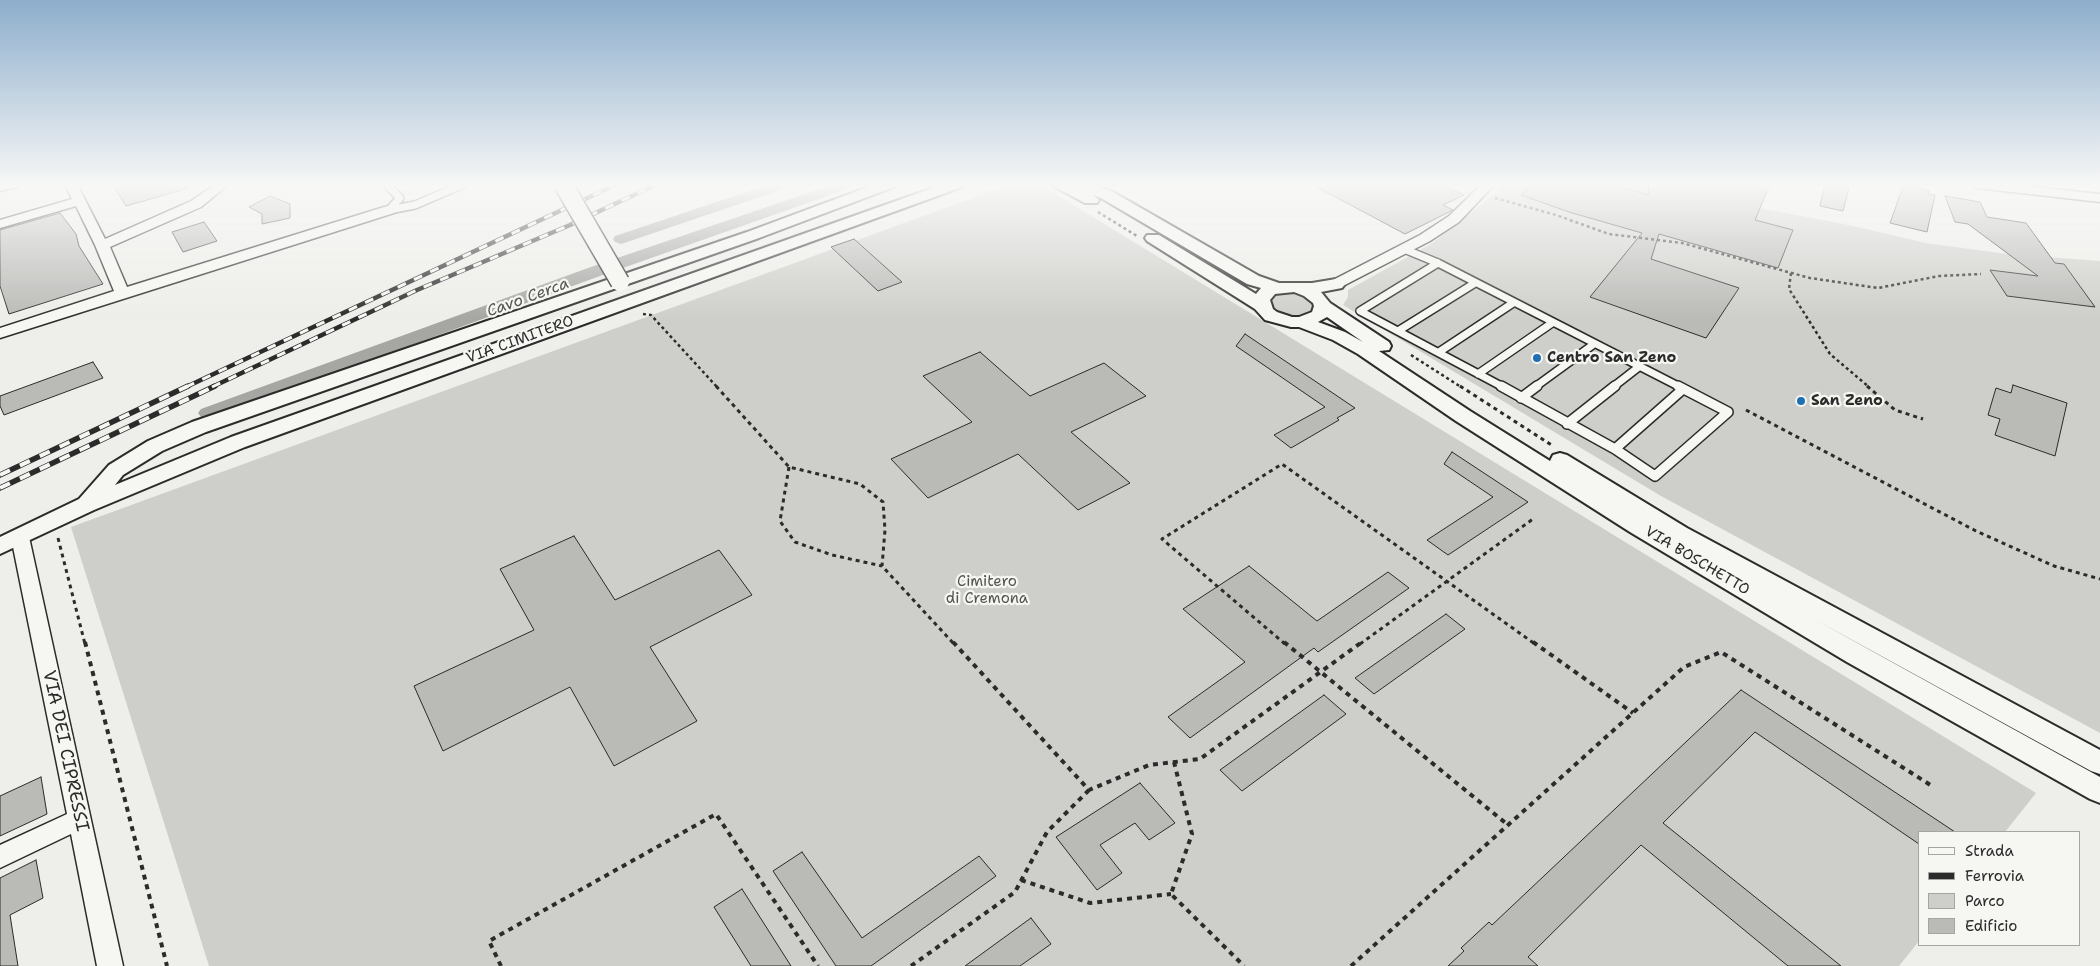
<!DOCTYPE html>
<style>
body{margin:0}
#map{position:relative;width:2100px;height:966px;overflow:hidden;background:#eeeeea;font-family:"Shantell Sans",sans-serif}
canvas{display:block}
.legend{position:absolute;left:1918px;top:831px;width:162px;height:115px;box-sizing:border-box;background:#f6f6f2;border:1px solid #a5a5a2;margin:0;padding:6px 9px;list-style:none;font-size:15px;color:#2b2b2b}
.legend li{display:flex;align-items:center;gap:10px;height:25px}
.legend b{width:25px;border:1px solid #a5a5a2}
</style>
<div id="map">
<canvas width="2100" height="966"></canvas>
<ul class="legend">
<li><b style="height:6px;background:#f6f6f2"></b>Strada</li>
<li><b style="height:6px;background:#2b2b2b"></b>Ferrovia</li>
<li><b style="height:14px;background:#cececa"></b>Parco</li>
<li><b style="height:14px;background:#babab7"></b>Edificio</li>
</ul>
</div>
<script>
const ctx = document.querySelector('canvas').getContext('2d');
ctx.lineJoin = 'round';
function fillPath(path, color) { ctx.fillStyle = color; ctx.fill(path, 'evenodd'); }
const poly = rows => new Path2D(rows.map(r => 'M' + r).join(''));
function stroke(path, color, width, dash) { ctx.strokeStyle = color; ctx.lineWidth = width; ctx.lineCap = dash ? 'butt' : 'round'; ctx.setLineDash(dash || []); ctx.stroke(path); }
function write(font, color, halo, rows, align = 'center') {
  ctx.font = font + ' "Shantell Sans",sans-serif'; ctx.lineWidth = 4.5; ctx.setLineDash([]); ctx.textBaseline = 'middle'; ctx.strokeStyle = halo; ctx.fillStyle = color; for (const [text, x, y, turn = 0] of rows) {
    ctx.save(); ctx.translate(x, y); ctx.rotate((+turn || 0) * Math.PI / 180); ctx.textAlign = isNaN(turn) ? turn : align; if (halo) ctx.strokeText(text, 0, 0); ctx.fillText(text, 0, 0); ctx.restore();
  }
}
fillPath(poly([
 [1011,184,1039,184,2036,793,2005,832,1919,832,1919,941,1899,966,209,966,71,527],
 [1504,184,1658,184,1707,198,1849,225,1926,243,2007,254,2100,261,2100,733,1661,496,1343,305,1348,297,1348,290,1431,244,1493,195],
 [1282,293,1303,295,1312,301,1312,309,1309,313,1298,316,1278,312,1273,309,1270,301,1276,294]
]), '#cececa');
fillPath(poly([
 [770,184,792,184,789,187,627,242,621,244,615,242,613,239,615,236,770,184],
 [834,184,856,184,853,187,600,276,215,417,208,419,201,417,198,413,201,409,588,268,834,184]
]), '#a6a6a3');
const building = poly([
 [132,184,188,184,189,188,126,206,115,188,132,184],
 [1311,184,1440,184,1464,195,1443,205,1453,210,1405,234,1311,184],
 [1533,184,1613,184,1648,195,1649,184,1770,184,1755,220,1793,230,1778,268,1659,234,1651,259,1739,288,1706,338,1590,297,1642,233,1569,212,1521,195,1533,184],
 [1825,184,1850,184,1843,211,1820,206,1825,184],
 [1904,184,1929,191,1928,194,1935,195,1927,232,1890,223,1904,184],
 [270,196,290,204,290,218,262,224,262,214,249,207,270,196],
 [1945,196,1980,202,1987,217,2026,223,2055,263,2064,264,2095,307,2007,296,1990,270,2038,276,1968,224,1955,222,1945,196],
 [60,213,76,234,79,246,103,284,9,314,0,286,0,230,60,213],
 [204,222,217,241,183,252,172,232,204,222],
 [854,239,902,282,878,291,831,247,854,239],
 [1245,334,1355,408,1337,418,1339,420,1291,448,1274,435,1325,407,1236,346,1245,334],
 [980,352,1030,396,1104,363,1146,396,1071,432,1130,483,1078,510,1018,454,928,498,891,459,972,422,923,376,980,352],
 [93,362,103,378,4,415,0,406,0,396,93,362],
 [2013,385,2067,403,2055,456,1995,435,2000,419,1988,415,1996,388,2011,393,2013,385],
 [1452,452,1528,502,1448,555,1427,540,1493,497,1444,464,1452,452],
 [574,536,615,600,719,550,752,595,650,647,697,721,614,766,570,687,443,751,414,686,534,630,500,569,574,536],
 [1249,566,1317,621,1388,572,1409,588,1318,652,1314,648,1190,738,1168,717,1245,662,1183,609,1249,566],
 [1446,614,1465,629,1374,694,1355,678,1446,614],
 [1741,690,1955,832,1919,832,1919,844,1755,732,1663,823,1841,966,1788,966,1641,845,1528,957,1538,966,1448,966,1464,951,1461,948,1489,922,1492,925,1741,690],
 [1324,695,1346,714,1242,791,1220,770,1324,695],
 [41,777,47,814,0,836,0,796,41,777],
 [1140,783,1175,823,1149,840,1135,823,1100,845,1122,873,1097,890,1056,837,1140,783],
 [802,852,862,938,979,856,996,876,871,966,836,966,773,871,802,852],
 [36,860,43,898,10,915,18,966,0,966,0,878,36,860],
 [742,889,791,966,751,966,714,907,742,889],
 [1031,918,1051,944,1020,966,965,966,1031,918]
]);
fillPath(building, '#babab7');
stroke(building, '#2b2b2b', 1);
const serviceFar1 = poly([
 [386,184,400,198,389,210],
 [389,210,415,205,464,184],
 [1404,249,1438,263],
 [1438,263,1680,387],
 [1438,263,1360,311,1503,387],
 [1398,331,1475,283],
 [1439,352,1513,303],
 [1478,374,1552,323],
 [1535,387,1594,344],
 [1613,387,1640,366]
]);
const service = poly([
 [1501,386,1615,449,1655,476,1728,412,1678,386],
 [1521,398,1537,386],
 [1567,424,1615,386],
 [1615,449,1683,389]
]);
const minor = poly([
 [0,184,19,184,17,187,0,191,0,184],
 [65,184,77,184,105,239,191,201,216,184,229,184,201,207,110,247,127,287,384,207,389,206,396,210,394,213,0,338,0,328,114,291,95,245,76,206,0,228,0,220,72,199,65,184],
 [1482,184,1495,184,1459,222,1430,241,1341,287,1331,287,1329,284,1331,281,1420,235,1449,216,1482,184],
 [1971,184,2006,184,2100,194,2100,202,1977,188,1971,184],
 [20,530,26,532,29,537,123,966,97,966,71,834,0,868,0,845,67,814,11,537,14,532,20,530]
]);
const tertiary = poly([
 [876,184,897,184,894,187,759,238,206,432,162,451,123,475,115,485,231,437,944,184,965,184,962,187,245,447,94,510,0,554,0,537,79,499,109,465,148,441,192,422,747,232,876,184],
 [1052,184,1092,184,1113,192,1259,276,1279,283,1312,283,1336,279,1342,280,1345,284,1342,288,1321,292,1330,303,1389,342,1391,346,1389,350,1379,351,1470,411,1550,461,1553,455,1560,453,1567,455,1687,528,2100,750,2100,774,2091,771,1812,618,2100,777,2100,803,2090,799,1847,662,1630,532,1456,421,1358,354,1333,340,1299,327,1291,327,1265,320,1255,309,1147,241,1145,238,1147,235,1159,235,1256,294,1261,288,1247,284,1101,198,1093,195,1099,200,1097,203,1085,203,1055,187,1052,184],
 [1294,292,1304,296,1313,303,1314,306,1312,312,1299,317,1292,317,1277,312,1273,309,1270,300,1275,294,1294,292],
 [1327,317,1363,342,1345,332,1318,322,1327,317]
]);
stroke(serviceFar1, '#2b2b2b', 10);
stroke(service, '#2b2b2b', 12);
stroke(minor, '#2b2b2b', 3);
stroke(tertiary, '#2b2b2b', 4);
stroke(poly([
 [1495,198,1556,215,1609,234,1682,243,1810,278,1878,288,1939,276,1981,274],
 [1098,212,1137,236],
 [1791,273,1789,289,1830,354,1869,387],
 [643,314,651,315,717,387],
 [1411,355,1461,387]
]), '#2b2b2b', 2.5, [3, 3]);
stroke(poly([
 [716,386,789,467,860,484,883,502,885,530,882,566,954,644],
 [1460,386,1553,446],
 [1867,386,1895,410,1923,419],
 [1746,410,1976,531,2054,566,2100,579],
 [789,467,780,521,795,542,832,555,882,566],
 [58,538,85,644],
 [1285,644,1162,539,1282,464,1535,644],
 [1360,644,1533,519]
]), '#2b2b2b', 3, [4, 4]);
stroke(poly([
 [85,642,167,966],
 [953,642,1089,790,1149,765,1200,759,1362,642],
 [1284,642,1508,825],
 [1533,642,1633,713],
 [1174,762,1192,834,1171,894,1244,966],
 [1021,880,1090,903,1171,894],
 [501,966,489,941,716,814,818,966],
 [911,966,1015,892,1047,832,1089,790],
 [1351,966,1684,667,1721,652,1932,786]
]), '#2b2b2b', 4, [5, 5]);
stroke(serviceFar1, '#f6f6f2', 7);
stroke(service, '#f6f6f2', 9);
fillPath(minor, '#f6f6f2');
fillPath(tertiary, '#f6f6f2');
const railFar1 = poly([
 [186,387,617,184],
 [212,387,417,290,570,225,657,184]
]);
const rail = poly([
 [0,475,188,386],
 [0,488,215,386]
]);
stroke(railFar1, '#2b2b2b', 4.5);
stroke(rail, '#2b2b2b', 5.5);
stroke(railFar1, '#f6f6f2', 3, [9]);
stroke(rail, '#f6f6f2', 4, [11]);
const tertiaryBridge = poly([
 [563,184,620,282]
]);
stroke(tertiaryBridge, '#2b2b2b', 21, []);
stroke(tertiaryBridge, '#f6f6f2', 18);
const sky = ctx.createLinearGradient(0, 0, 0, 319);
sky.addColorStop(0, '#8daecc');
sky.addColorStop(0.58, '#f7f7f6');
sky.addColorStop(1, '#f7f7f600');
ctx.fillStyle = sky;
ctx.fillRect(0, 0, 2100, 319);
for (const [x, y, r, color] of [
 [1537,358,5,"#1f6fb2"],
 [1801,401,5,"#1f6fb2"]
]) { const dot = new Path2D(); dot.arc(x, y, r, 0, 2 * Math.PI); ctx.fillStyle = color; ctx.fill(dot); stroke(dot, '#f6f6f2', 2); }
write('15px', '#2b2b2b', '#f6f6f2', [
 ["VIA CIMITERO",520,340,-20],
 ["VIA BOSCHETTO",1697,561,31]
]);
write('bold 15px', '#2b2b2b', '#f6f6f2', [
 ["Centro San Zeno",1547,358],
 ["San Zeno",1811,401]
], 'left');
write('15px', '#545453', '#f6f6f2', [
 ["Cimitero",987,582],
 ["di Cremona",987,599]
]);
write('italic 16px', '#565655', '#f6f6f2', [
 ["Cavo Cerca",528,298,-20]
]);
write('18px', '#2b2b2b', '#f6f6f2', [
 ["VIA DEI CIPRESSI",65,751,78]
]);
</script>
